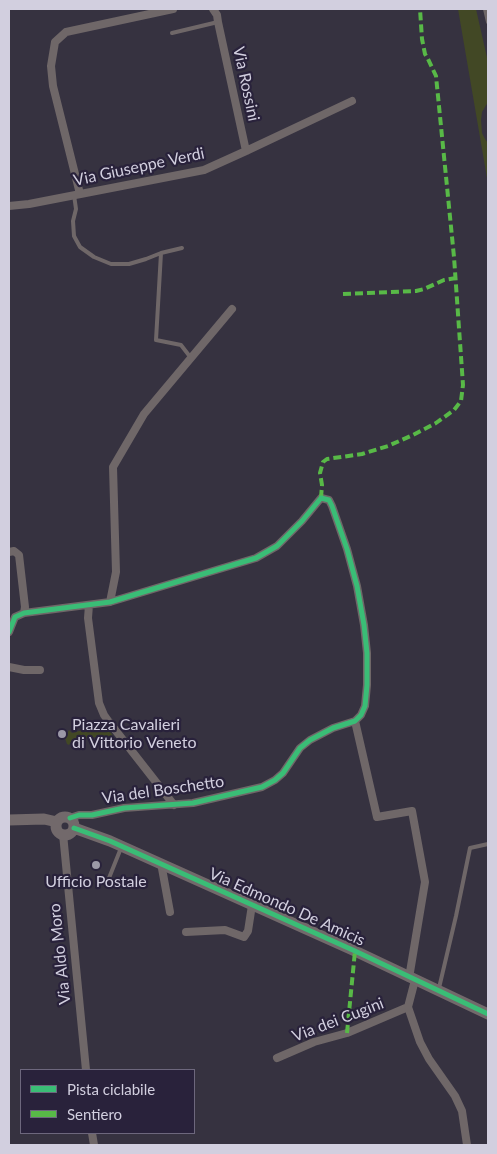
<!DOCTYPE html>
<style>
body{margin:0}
#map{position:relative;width:497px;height:1154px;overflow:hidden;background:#363240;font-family:Lato,sans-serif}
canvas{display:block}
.frame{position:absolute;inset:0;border:10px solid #d2cfdf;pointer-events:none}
.legend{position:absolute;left:20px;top:1069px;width:175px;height:65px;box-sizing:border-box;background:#29223b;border:1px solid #6d677d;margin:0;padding:6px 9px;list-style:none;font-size:15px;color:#d2cfdf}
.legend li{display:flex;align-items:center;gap:10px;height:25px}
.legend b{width:25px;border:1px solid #6d677d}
</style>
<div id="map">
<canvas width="497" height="1154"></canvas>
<div class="frame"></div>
<ul class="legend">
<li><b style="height:6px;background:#3abd76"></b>Pista ciclabile</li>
<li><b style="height:6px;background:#58b947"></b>Sentiero</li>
</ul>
</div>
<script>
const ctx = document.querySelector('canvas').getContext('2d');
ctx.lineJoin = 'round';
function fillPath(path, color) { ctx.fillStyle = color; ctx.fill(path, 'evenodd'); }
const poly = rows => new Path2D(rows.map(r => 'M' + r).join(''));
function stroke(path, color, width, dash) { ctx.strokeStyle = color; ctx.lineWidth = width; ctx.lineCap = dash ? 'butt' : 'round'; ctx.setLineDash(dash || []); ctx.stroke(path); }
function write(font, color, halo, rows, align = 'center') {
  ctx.font = font + ' Lato,sans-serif'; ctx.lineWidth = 4.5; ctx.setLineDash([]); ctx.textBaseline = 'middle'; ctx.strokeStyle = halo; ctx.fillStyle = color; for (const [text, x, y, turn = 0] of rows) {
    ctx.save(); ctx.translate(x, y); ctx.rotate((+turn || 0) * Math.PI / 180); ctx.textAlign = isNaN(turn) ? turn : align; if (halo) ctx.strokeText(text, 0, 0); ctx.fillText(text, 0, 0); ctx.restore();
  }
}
fillPath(poly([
 [458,9,476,9,488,62,488,102,482,112,481,120,482,133,485,139,488,143,488,184],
 [105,724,113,736,73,739,69,745,67,744,65,738,69,730,72,733]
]), '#424825');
stroke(poly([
 [485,9,488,22],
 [172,33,218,22],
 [74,195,76,209,73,221,74,236,80,247,94,257,111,264,129,264,146,259,161,253,182,248],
 [161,253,156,340,181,345,191,358],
 [107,883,121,848],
 [439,988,456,916,470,848,488,844]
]), '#6f6768', 4);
stroke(poly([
 [213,9,217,15,218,22,246,151],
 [80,194,53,86,51,66,55,42,66,32,173,9],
 [9,206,29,204,204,170,246,151,352,101],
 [9,552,14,551,19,555,25,607,24,613],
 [110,602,116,572,113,467,144,414,232,309],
 [89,605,88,618,99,703,104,715,109,722,174,805],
 [9,632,15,617,24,613,110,602,256,558,277,546,302,521,321,498,329,500,332,506,347,549,357,586,364,625,367,653,367,685,365,706,361,715,355,721,333,728,310,740,300,748,283,773,275,780,262,787,193,803,124,808,92,815,79,815,70,818],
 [9,667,24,670,40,670],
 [355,721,377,817,412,811,425,882,409,978],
 [63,834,86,1070],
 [161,863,170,912],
 [186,932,225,930,244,937,248,931,252,905],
 [415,980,408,1007,420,1042,429,1059,455,1096,462,1111,467,1145],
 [277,1058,314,1042,347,1033,408,1007],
 [92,1133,94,1145]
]), '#6f6768', 8);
stroke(poly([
 '56 826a9 9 0 1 1 18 0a9 9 0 1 1-18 0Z',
 [9,820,44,819,57,822],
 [74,828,110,841,355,951,488,1014]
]), '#72696b', 11);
stroke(poly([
 [343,294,416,291,424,289,444,280,456,278],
 [321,498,322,485,320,473,323,462,327,459,362,454,388,446,413,435,436,423,454,410,461,401,463,385,454,257,436,76,428,59,425,54,422,39,420,9],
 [347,1033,355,951]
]), '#58b947', 4, [8, 4]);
stroke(poly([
 [9,632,15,617,24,613,110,602,256,558,277,546,302,521,321,498,329,500,332,506,347,549,357,586,364,625,367,653,367,685,365,706,361,715,355,721,333,728,310,740,300,748,283,773,275,780,262,787,193,803,124,808,92,815,79,815,70,818],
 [74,828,110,841,355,951,488,1014]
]), '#3abd76', 5);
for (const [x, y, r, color] of [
 [62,734,5,"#9b98a7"],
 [96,865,5,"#9b98a7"]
]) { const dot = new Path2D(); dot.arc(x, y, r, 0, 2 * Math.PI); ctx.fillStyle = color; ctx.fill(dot); stroke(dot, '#29223b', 2); }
write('16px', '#d2cfdf', '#29223b', [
 ["Via Rossini",246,84,78],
 ["Via Giuseppe Verdi",139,167,-12],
 ["Via del Boschetto",163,790,-8],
 ["Via Edmondo De Amicis",287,907,24],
 ["Via Aldo Moro",60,954,-96],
 ["Via dei Cugini",338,1020,-21]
]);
write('16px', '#d2cfdf', '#29223b', [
 ["Piazza Cavalieri",72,725],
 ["di Vittorio Veneto",72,743],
 ["Ufficio Postale",96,882,"center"]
], 'left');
</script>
